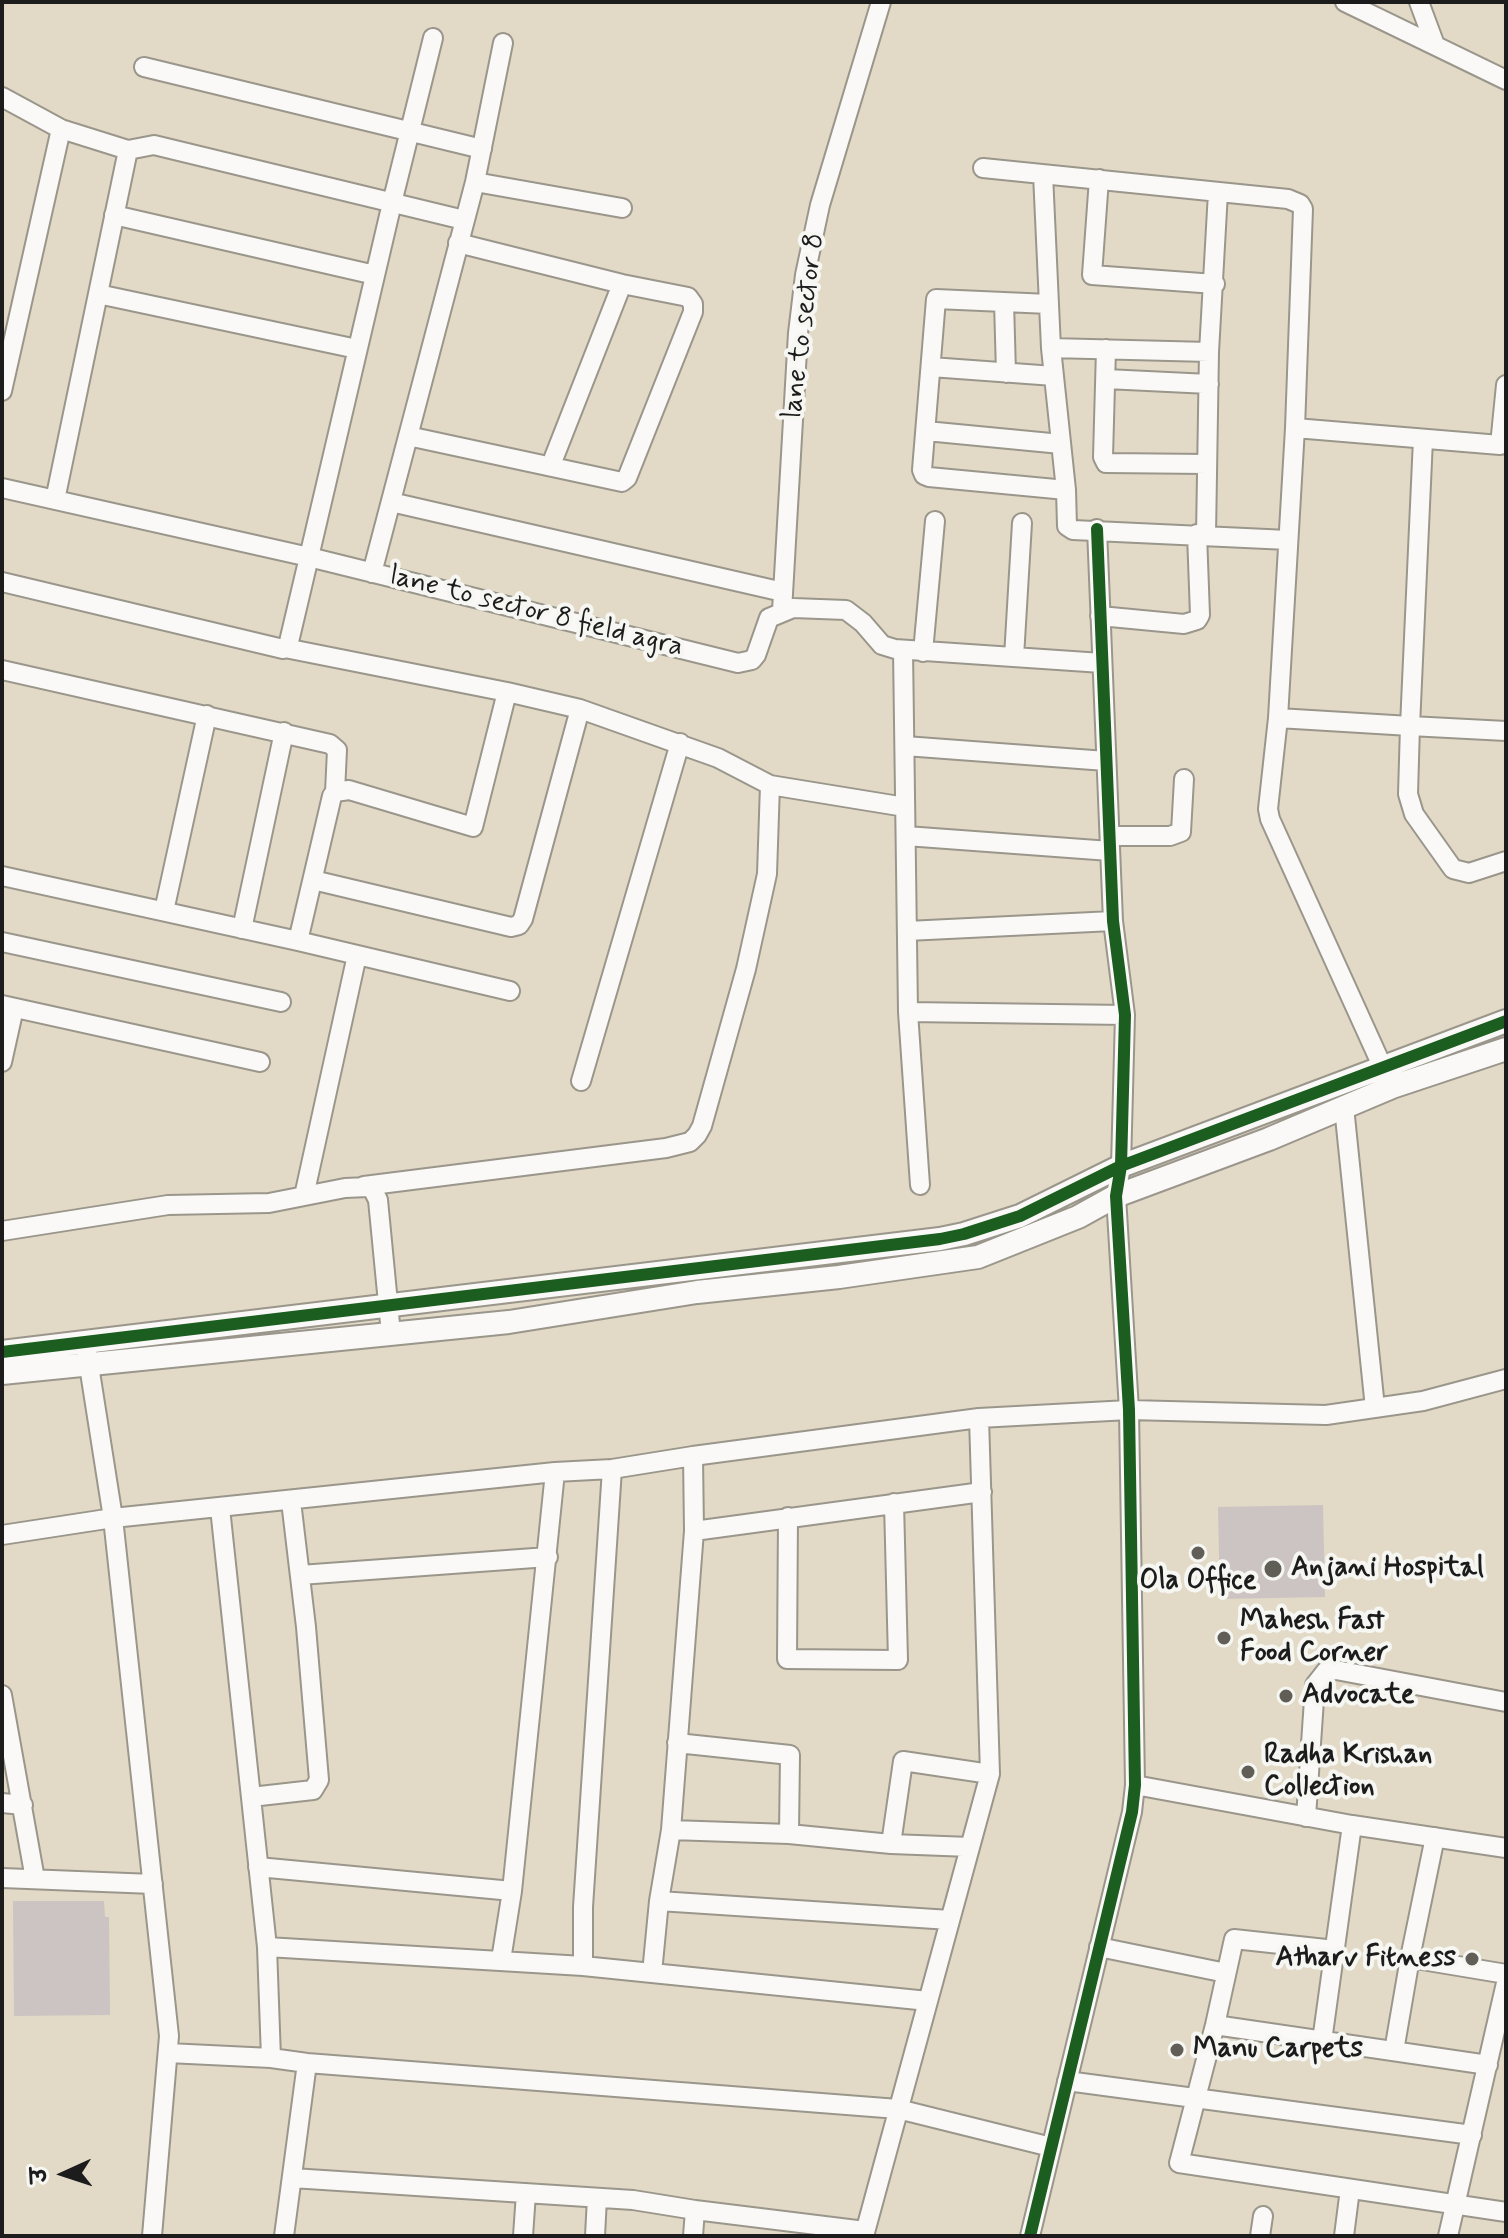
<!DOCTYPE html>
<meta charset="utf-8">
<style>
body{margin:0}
#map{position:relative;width:1508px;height:2238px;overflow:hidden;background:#e2dac7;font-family:Mynerve,"Playpen Sans Deva",sans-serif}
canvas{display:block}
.frame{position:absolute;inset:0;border:4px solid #1c1c1c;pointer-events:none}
.north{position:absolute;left:24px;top:2134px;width:80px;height:80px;-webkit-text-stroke:6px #f6f6f2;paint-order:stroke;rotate:267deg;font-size:22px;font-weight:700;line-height:32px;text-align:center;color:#1c1c1c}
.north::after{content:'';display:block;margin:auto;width:28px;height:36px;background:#1c1c1c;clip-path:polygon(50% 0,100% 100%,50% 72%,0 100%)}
</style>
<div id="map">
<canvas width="1508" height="2238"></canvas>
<div class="frame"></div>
<div class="north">उ</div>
</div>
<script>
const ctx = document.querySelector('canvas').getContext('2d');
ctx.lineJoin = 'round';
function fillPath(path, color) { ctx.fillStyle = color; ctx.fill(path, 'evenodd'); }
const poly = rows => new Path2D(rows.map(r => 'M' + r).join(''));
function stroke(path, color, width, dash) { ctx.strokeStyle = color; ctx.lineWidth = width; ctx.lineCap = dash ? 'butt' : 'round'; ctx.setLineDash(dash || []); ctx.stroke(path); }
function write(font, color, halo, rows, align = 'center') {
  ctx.font = font + ' Mynerve,sans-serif'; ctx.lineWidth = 8; ctx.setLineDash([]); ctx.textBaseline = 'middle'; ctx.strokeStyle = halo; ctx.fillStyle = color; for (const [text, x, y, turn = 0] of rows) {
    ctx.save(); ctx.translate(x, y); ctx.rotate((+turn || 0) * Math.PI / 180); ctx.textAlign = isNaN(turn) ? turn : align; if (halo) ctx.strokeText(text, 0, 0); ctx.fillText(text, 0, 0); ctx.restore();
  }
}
fillPath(poly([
 [1323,1505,1325,1597,1220,1599,1218,1507],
 [13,1901,104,1901,105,1917,109,1917,110,2015,14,2016]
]), '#ccc3c3');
const minor = poly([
 [1345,2,1506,80],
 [1419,2,1435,45],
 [144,67,482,149],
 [2,97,61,129,128,150,154,145,464,220],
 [983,168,1288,199,1300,204,1303,209,1295,428],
 [1043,174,1051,348,1066,490,1067,526,1073,530,1288,540],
 [1099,179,1092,275,1215,284],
 [475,182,622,208],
 [114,215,375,275],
 [98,294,357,349],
 [1004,302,1006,373],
 [1049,304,936,299,922,470,924,475,929,477,1066,490],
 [1051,348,1209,352,1206,535],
 [1106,349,1103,457,1106,463,1207,464],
 [1209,352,1218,192],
 [931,367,1054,376],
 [1106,379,1209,384],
 [2,391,61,129],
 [926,431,1061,444],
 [408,436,622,482,627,478,693,312,693,304,688,297,622,284,458,243],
 [551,465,622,284],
 [2,488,309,557,392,203,433,38],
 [55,500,128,150],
 [391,502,783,592],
 [372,573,475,182,503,43],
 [2,582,283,649,288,646,309,557,738,663,752,660,756,655,769,618,793,608,846,610,863,623,882,645,895,649,1102,663],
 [782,611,798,333,805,275,820,205,881,2],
 [1100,616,1184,624,1197,620,1200,615,1197,534],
 [285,648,507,692,580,709,718,758,770,785,905,807],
 [903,650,908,1012,920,1185],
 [923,652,935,521],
 [1014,657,1022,523],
 [2,670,330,744,337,750,335,792],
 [1278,718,1410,726,1423,439],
 [1506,731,1410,726,1408,794,1414,814,1453,869,1469,873,1506,861],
 [905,746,1106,761],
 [906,836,1110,851],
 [1110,836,1170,836,1181,832,1184,779],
 [2,876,298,941,510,991],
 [313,880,511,927,519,925,523,919,580,709],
 [164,911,207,715],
 [242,929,284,732],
 [907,931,1113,921],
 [298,941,332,796,335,792,349,790,473,827,507,692],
 [2,942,281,1002],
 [2,1005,260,1062],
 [908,1012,1125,1015],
 [2,1062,14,1008],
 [1383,1068,1270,819,1268,809,1278,718,1295,428,1500,445,1506,385],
 [581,1081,680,743],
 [1344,1107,1375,1408],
 [364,1186,666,1148,690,1142,697,1135,702,1126,746,969,767,874,770,785],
 [304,1196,357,955],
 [2,1231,168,1205,269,1203,345,1188,368,1187,373,1190,378,1200,391,1334],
 [87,1353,113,1518,169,2036,152,2236],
 [220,1508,267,1947,271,2058],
 [788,1517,787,1659,898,1660,894,1503],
 [694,1531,982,1492],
 [2,1535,113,1518,555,1472,612,1469,693,1456],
 [300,1575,548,1557],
 [2,1695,35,1879],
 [1135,1785,1352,1825,1506,1848],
 [251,1797,313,1790,319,1780,306,1627,291,1501],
 [2,1803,23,1805],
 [1306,1817,1315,1685,1326,1671,1336,1670,1506,1702],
 [671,1830,789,1834,790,1755,677,1743],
 [789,1834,891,1844],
 [1435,1837,1410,1958,1506,1974],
 [970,1847,891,1844,903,1761,990,1774],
 [258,1867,512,1891],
 [2,1878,153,1884],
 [950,1920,659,1901,671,1830,694,1531,693,1456,979,1418],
 [267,1947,583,1966,928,2001],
 [1099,1947,1226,1973],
 [1335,1950,1234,1939,1215,2025,1179,2163,1506,2212],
 [501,1960,512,1891,555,1472],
 [583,1966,583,1907,612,1469],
 [652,1973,659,1901],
 [1215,2025,1488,2065],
 [1322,2041,1352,1825],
 [1394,2051,1410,1958],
 [168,2053,271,2058,307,2063,898,2109,1051,2147],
 [1067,2081,1472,2135],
 [292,2178,633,2200,695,2210],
 [284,2236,307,2063],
 [523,2236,526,2193],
 [595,2236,597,2198],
 [693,2236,695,2210,865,2231],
 [864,2236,990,1774,979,1418,1129,1410,1326,1415,1423,1401,1506,1379],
 [1030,2236,1132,1812,1135,1785,1129,1410,1116,1196,1121,1166,1125,1015,1113,921,1097,529],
 [1260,2236,1263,2216],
 [1344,2236,1350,2189],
 [1448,2236,1506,1983]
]);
const tertiary = poly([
 [2,1352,940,1239,964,1234,1020,1216,1121,1166,1506,1021],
 [2,1373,509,1322,697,1292,839,1277,978,1257,1078,1217,1116,1196,1269,1139,1392,1087,1506,1049]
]);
stroke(minor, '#9a968b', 22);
stroke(tertiary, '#9a968b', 26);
stroke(minor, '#fbf9f7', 18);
stroke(tertiary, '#fbf9f7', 22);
stroke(poly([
 [2,1352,940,1239,964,1234,1020,1216,1121,1166,1506,1021],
 [1030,2236,1132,1812,1135,1785,1129,1410,1116,1196,1121,1166,1125,1015,1113,921,1097,529]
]), '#1b5e20', 12);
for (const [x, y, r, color] of [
 [1198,1553,8,"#615e58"],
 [1273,1569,10,"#615e58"],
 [1224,1638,8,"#615e58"],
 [1286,1696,8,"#615e58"],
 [1248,1772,8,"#615e58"],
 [1472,1959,8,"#615e58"],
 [1177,2050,8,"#615e58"]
]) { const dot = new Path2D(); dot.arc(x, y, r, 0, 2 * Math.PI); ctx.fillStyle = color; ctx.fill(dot); stroke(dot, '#f6f6f2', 3); }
write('28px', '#1c1c1c', '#f6f6f2', [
 ["lane to sector 8",805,326,-83],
 ["lane to sector 8 field agra",536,613,14]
]);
write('bold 28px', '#1c1c1c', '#f6f6f2', [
 ["Anjani Hospital",1291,1569],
 ["Ola Office",1198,1582,"center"],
 ["Mahesh Fast",1240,1622],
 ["Food Corner",1240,1654],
 ["Advocate",1302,1696],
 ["Radha Krishan",1264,1756],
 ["Collection",1264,1788],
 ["Atharv Fitness",1456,1959,"right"],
 ["Manu Carpets",1193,2050]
], 'left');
</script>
